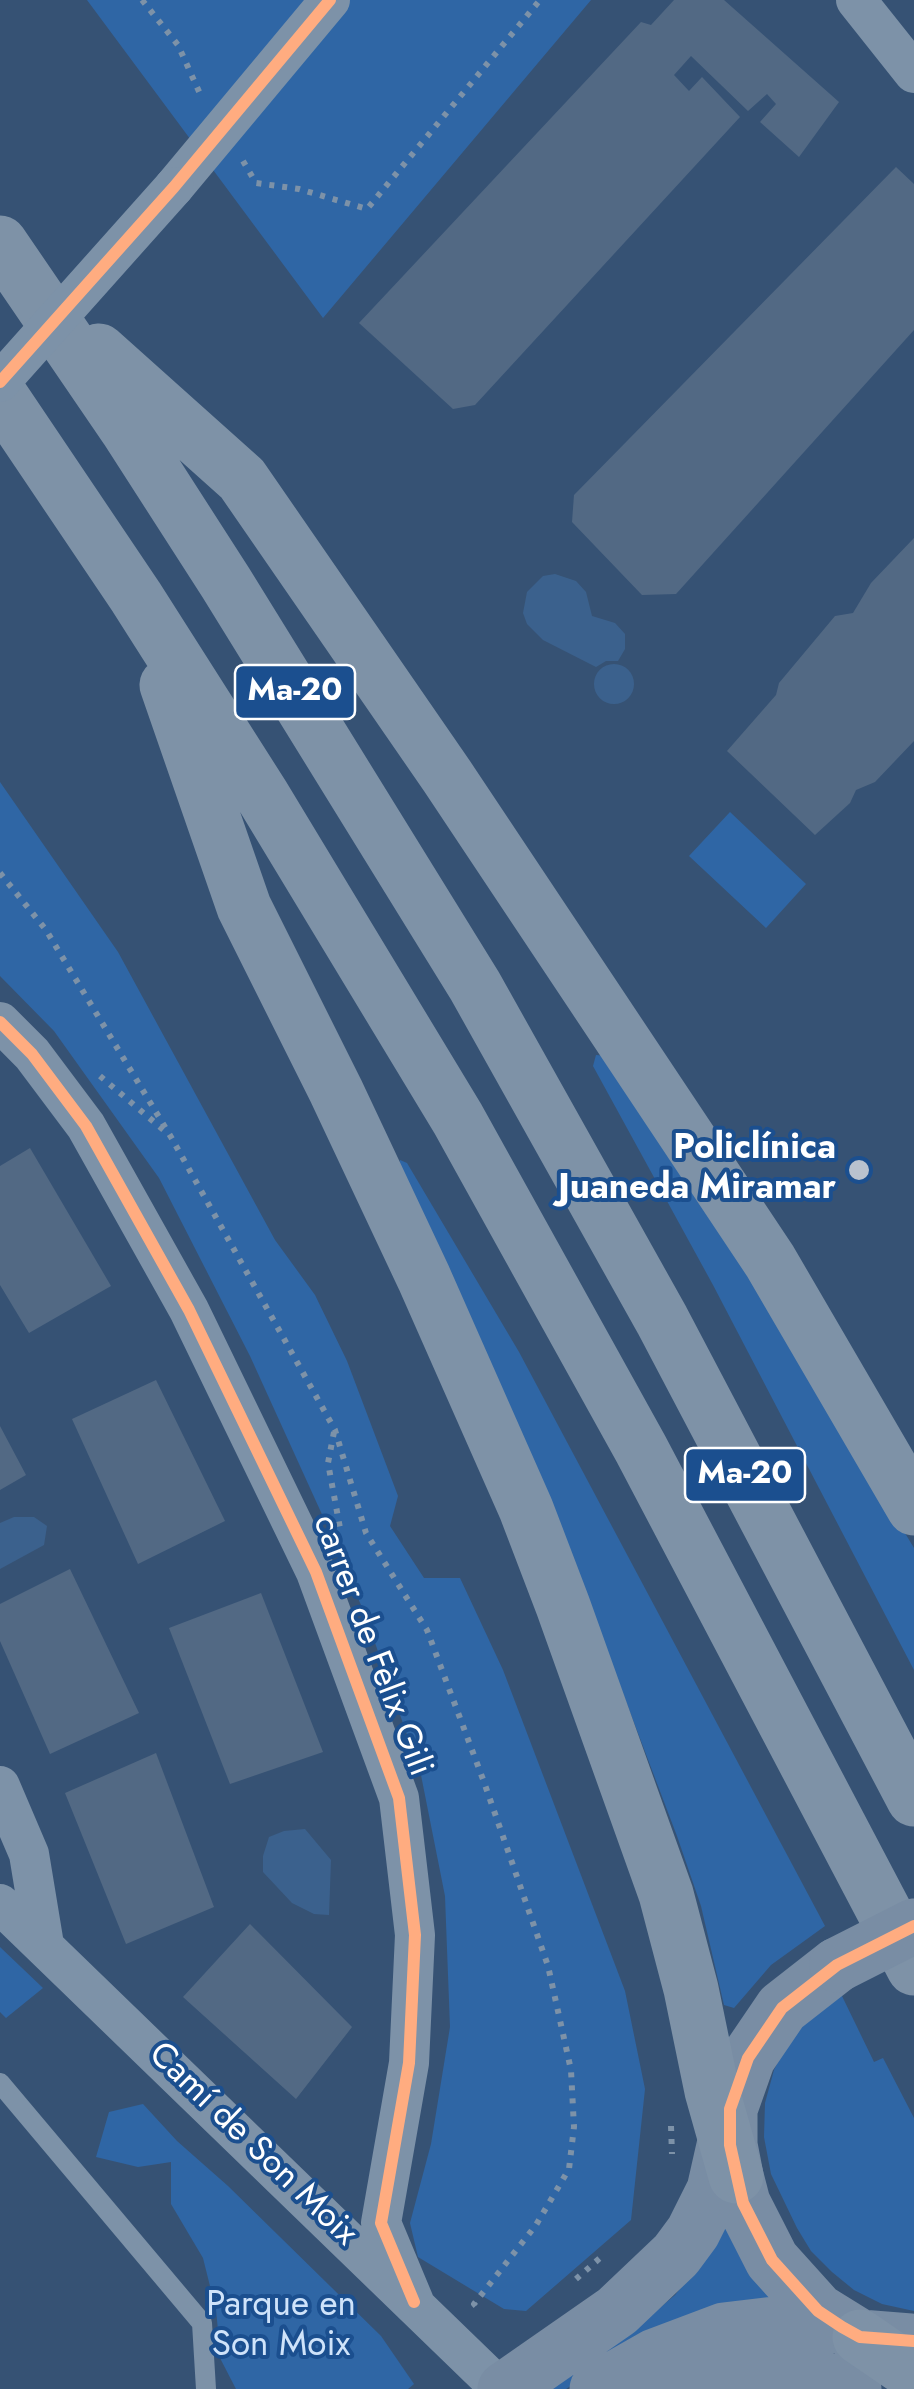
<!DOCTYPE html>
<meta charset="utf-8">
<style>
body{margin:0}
canvas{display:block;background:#365274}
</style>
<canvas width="914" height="2389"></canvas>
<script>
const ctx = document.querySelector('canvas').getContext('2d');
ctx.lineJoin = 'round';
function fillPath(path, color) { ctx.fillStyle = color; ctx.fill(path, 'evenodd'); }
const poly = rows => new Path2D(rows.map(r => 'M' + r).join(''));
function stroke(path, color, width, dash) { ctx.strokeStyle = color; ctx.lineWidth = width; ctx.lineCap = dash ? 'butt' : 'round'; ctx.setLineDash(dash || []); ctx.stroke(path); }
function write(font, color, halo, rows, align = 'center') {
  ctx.font = font + ' Jost,sans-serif'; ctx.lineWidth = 8; ctx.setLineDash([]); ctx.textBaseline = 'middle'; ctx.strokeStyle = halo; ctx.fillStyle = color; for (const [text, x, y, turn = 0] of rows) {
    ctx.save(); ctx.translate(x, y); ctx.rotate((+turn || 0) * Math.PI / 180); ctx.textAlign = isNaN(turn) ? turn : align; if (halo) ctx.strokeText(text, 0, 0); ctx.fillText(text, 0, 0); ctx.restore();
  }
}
fillPath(poly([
 [87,0,591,0,323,318],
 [0,782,118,952,275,1240,315,1295,347,1361,398,1496,390,1526,424,1578,460,1578,503,1670,625,1991,645,2089,631,2220,526,2311,504,2309,418,2257,410,2223,431,2144,450,2027,445,1896,421,1775,366,1617,330,1532,250,1356,159,1178,54,1031,0,976],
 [730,812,806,884,766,928,689,856],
 [596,1055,607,1056,667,1140,914,1548,914,1670,713,1285,593,1066],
 [400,1160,407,1163,519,1352,825,1926,771,1965,734,2008,724,2005,701,1906,677,1836,556,1517,399,1166],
 [0,1947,43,1988,6,2018,0,2012],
 [841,1994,874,2062,883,2058,914,2118,914,2311,882,2304,854,2290,832,2272,811,2251,797,2228,771,2174,764,2137,765,2103,774,2070,787,2043,804,2023],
 [143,2104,177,2141,228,2186,381,2336,414,2384,408,2389,236,2389,221,2360,216,2310,203,2258,171,2204,171,2162,138,2167,96,2157,109,2112],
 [732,2213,783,2303,656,2332,566,2389,538,2389,649,2317,675,2295,709,2253]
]), '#2f66a5');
fillPath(poly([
 [555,574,576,581,586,592,592,616,615,623,625,634,625,649,618,661,606,661,596,667,543,640,527,624,523,613,527,592,543,576],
 '594 684a20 20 0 1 1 40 0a20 20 0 1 1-40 0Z',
 [14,1517,34,1517,47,1526,44,1545,0,1569,0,1523],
 [305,1829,331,1860,329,1915,314,1914,292,1903,263,1872,263,1856,269,1837,284,1831]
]), '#3b618d');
fillPath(poly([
 [674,0,724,0,839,102,799,157,760,122,776,104,767,94,748,111,691,56,674,75,689,91,702,77,740,117,475,405,453,409,359,323,641,22,651,25],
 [896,167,914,184,914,330,676,594,642,595,572,522,574,495],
 [914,538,914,741,875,782,856,790,850,803,815,835,727,751,776,695,779,683,835,616,853,613,871,583],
 [30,1148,111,1286,29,1333,0,1285,0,1166],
 [156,1380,225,1521,138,1564,72,1419],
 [0,1426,26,1475,0,1490],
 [70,1569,139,1713,50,1754,0,1641,0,1604],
 [261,1593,323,1752,230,1784,169,1628],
 [156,1753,214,1907,126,1944,65,1793],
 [250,1924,352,2027,296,2099,183,1997]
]), '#526984');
stroke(poly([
 [142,0,178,45,201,96],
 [243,161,256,183,299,189,367,209,540,0],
 [0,873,46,930,171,1137,335,1430,366,1533,427,1630,484,1782,548,1966,571,2070,574,2127,569,2169,536,2225,474,2304,479,2309],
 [100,1076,167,1133],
 [334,1432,328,1463,340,1528],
 [671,2126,672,2154],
 [576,2279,600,2258]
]), '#7d92a8', 6, [5, 8]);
stroke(poly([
 [0,2083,202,2323,206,2389]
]), '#7d92a8', 20);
stroke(poly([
 [856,0,914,73],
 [174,187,330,0],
 [0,1022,32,1054,86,1126,189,1310,316,1572,399,1798,415,1935,409,2063,381,2223,414,2302],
 [0,1786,29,1854,44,1945],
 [0,1904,501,2389]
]), '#7d92a8', 40);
stroke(poly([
 [837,1965,782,2008,748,2058,730,2109,730,2145,736,2176,743,2203,772,2260,818,2311,860,2337,910,2341],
 [659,2382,715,2369,761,2368,807,2374,854,2389],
 [505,2389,617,2311,676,2255,693,2232,714,2190,726,2137],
 [597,2389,655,2356,724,2330,808,2320,842,2327]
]), '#798da4', 55);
stroke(poly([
 [0,243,127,429,226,583,475,986,662,1320,914,1799],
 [99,351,242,479,447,776,770,1261,914,1508],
 [0,395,136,597,262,795,458,1119,641,1449,914,1968],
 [167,685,244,907,336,1091,424,1278,526,1509,563,1606,666,1894,691,1989,712,2091,736,2176],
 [860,2337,914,2374]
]), '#7e92a7', 55);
stroke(poly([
 [0,382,174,187]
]), '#7d92a8', 40);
stroke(poly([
 [837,1965,914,1926]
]), '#798da4', 55);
stroke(poly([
 [0,382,174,187,330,0],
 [0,1022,32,1054,86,1126,189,1310,316,1572,399,1798,415,1935,409,2063,381,2223,414,2302],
 [914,1926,837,1965,782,2008,748,2058,730,2109,730,2145,743,2203,772,2260,818,2311,842,2327,860,2337,914,2341]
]), '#ffac80', 12);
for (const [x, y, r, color] of [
 [859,1170,12,"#b9c2ce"]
]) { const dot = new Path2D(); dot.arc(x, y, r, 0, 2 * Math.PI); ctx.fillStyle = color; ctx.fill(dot); stroke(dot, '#1b4f8f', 4); }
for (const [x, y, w] of [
 [295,692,120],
 [745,1475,120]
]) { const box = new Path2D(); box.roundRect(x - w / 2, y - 27, w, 54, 8); ctx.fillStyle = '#1b4f8f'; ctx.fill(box); stroke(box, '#fff', 2.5); }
write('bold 32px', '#fff', null, [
 ["Ma-20",295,692],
 ["Ma-20",745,1475]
]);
write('bold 35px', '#fff', '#1b4f8f', [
 ["Policlínica",836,1150],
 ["Juaneda Miramar",836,1190]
], 'right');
write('35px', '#fff', '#1b4f8f', [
 ["carrer de Fèlix Gili",371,1646,69],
 ["Camí de Son Moix",252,2145,44]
]);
write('35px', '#cfe3fa', '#1b4f8f', [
 ["Parque en",281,2307],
 ["Son Moix",281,2347]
]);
</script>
